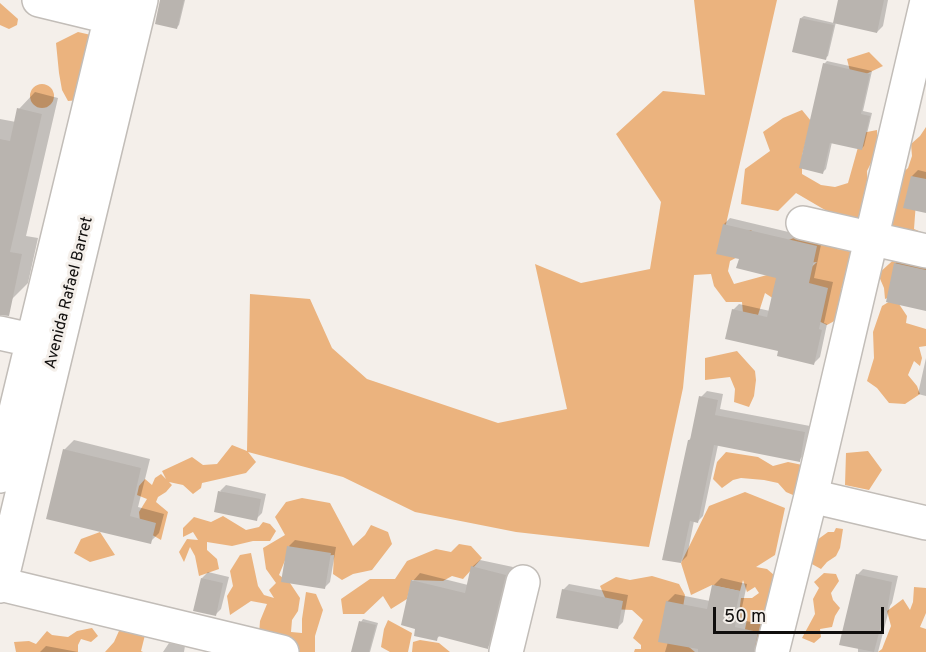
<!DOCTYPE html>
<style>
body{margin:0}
#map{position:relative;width:926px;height:652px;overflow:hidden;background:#f4efea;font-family:Overpass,sans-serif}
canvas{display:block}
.scale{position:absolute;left:713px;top:607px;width:171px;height:27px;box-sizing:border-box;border:3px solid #100e0d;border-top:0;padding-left:8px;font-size:18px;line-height:21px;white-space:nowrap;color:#100e0d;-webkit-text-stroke:4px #f4efea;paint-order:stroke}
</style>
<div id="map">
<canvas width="926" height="652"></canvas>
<div class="scale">50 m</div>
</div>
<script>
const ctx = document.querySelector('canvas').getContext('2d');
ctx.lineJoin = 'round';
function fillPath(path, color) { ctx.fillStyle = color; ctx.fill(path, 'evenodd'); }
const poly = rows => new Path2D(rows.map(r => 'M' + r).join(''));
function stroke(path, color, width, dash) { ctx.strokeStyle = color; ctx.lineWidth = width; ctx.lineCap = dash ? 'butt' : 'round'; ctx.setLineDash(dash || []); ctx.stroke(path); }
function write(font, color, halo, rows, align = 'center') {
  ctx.font = font + ' Overpass,sans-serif'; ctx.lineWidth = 6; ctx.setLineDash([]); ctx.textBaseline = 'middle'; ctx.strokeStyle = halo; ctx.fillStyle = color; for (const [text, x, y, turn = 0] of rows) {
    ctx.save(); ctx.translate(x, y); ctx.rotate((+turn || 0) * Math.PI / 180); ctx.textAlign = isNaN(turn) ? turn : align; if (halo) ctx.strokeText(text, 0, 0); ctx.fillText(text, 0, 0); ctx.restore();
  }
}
fillPath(poly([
 [694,0,777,0,724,233,736,234,751,230,759,240,747,252,730,261,728,271,734,284,767,275,804,274,817,262,807,263,779,244,801,235,834,234,837,249,854,251,849,289,841,288,849,313,827,325,780,303,765,293,758,315,743,313,742,302,726,302,714,286,711,274,694,275,683,388,649,547,516,532,415,512,343,477,248,452,256,462,246,473,202,483,201,488,193,494,183,485,169,482,172,485,166,492,158,497,156,502,168,512,161,540,149,533,140,521,139,512,147,499,137,495,139,486,145,479,152,485,155,478,161,474,166,479,162,471,192,457,203,465,217,464,232,445,247,451,250,294,310,299,332,348,367,379,498,423,567,409,535,264,581,283,650,269,661,202,616,134,663,91,705,95],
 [0,3,18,19,17,25,9,29,0,25],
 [78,32,104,38,101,98,68,101,62,90,59,73,56,43],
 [869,52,883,66,866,74,851,75,847,59],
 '30 96a12 12 0 1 1 24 0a12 12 0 1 1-24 0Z',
 [802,110,811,121,802,156,802,174,821,185,835,187,848,183,862,133,877,130,877,151,867,171,868,194,855,234,849,224,796,193,778,211,741,204,745,169,770,151,763,132,783,118],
 [926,127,926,194,916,202,914,229,926,234,889,229,894,180,908,168,912,156,911,144,920,136],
 [900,254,926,265,926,284,885,299,884,288,878,274],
 [895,298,907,316,906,323,926,329,926,346,919,347,922,358,920,366,914,361,908,375,917,386,920,394,905,404,889,403,877,388,867,381,874,358,873,332,882,306],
 [737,351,755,371,756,380,754,396,749,407,734,402,735,389,730,377,705,380,705,358],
 [868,451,882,470,869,490,845,485,846,453],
 [726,452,758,457,773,466,788,462,812,467,800,498,786,492,778,483,764,480,741,478,733,480,722,488,713,479,717,462],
 [745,492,785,508,775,555,756,567,767,569,781,581,757,652,745,629,747,619,741,622,739,613,741,598,752,598,759,593,755,587,747,592,743,580,740,591,712,585,691,595,681,563,709,506],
 [302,498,330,503,353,546,365,535,371,525,388,532,392,544,372,570,353,574,342,580,333,574,334,555,286,558,279,575,290,583,300,598,298,611,292,620,291,632,302,633,302,619,306,592,316,594,323,610,315,636,315,652,281,652,258,648,260,621,267,604,251,601,230,615,227,596,233,586,230,571,240,555,251,553,258,586,264,595,274,598,269,590,276,583,266,569,263,548,285,535,275,517,286,502],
 [223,516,246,530,259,527,263,522,270,524,276,531,270,541,253,541,232,546,207,542,207,550,217,559,219,569,199,576,195,556,190,547,184,562,179,552,187,539,198,540,193,532,183,537,183,528,194,517,211,522],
 [836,528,843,529,840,548,836,556,827,562,821,569,810,563,817,540,828,532,834,532],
 [100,532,115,555,90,562,74,553,81,539],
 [459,544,471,546,482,558,463,579,452,576,443,581,412,580,407,599,391,609,383,596,364,614,343,614,341,599,370,579,395,579,407,561,436,549,451,552],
 [824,573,836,574,839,581,831,593,833,600,840,608,835,616,832,627,820,629,821,637,814,643,802,638,815,614,813,599,819,588,814,582],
 [652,576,679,584,685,595,678,638,695,652,634,652,635,649,641,649,641,645,633,638,643,620,632,610,610,609,600,586,616,577,630,580],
 [914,587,926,588,926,613,920,627,926,629,926,652,878,652,882,649,891,626,887,611,903,599,910,610,913,602],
 [388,620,412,633,408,652,390,652,381,647,384,629],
 [123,622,146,631,141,651,143,652,105,652,114,642],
 [92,628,98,636,91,642,81,639,78,645,78,652,16,652,14,642,29,641,36,644,47,631,52,635,68,637,77,631],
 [420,640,439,643,450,652,412,652,413,642]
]), '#ebb37e');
fillPath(poly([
 [162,0,185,0,179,25,176,28],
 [839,0,888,0,883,26,877,32,836,22,828,56,825,58,801,18,804,16,834,23],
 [827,61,872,71,863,111,872,113,864,146,861,149,832,142,826,169,823,172,824,64],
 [35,92,58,98,26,236,38,238,28,283,12,299,0,296,0,119,16,122,19,109],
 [918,170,926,172,926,212,912,176],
 [730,218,822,240,814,278,833,282,824,323,827,324,820,357,814,363,780,350,733,310,739,304,770,311,778,276,740,258,724,224],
 [898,261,926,267,926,310,895,264],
 [926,358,926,396,918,394],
 [707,391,723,394,720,409,810,426,805,454,799,460,718,445,703,516,697,522,694,521,687,556,681,562,689,440,692,437,701,397],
 [74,440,150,459,138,507,164,514,159,533,150,542,64,450],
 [226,485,266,494,262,513,256,519,220,491],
 [295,540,336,547,330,582,324,588,289,546],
 [480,560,513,567,495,640,487,647,441,635,436,639,413,581,420,573,468,585,472,567],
 [863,569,898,576,892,603,890,606,878,652,858,652,857,575],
 [208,572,229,577,221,609,215,615,202,578],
 [721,578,747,584,741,612,743,613,742,620,764,625,758,652,665,652,668,642,667,602,675,594,710,601,713,586],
 [569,584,628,595,623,622,617,628,563,590],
 [363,619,378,623,370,652,358,652,361,622],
 [169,643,185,646,184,652,163,652],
 [46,646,78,652,40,652]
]), '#0003');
fillPath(poly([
 [160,0,184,0,177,29,155,24],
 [838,0,884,0,877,33,833,23],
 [800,18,834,25,826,60,792,52],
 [823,63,870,74,861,114,870,116,862,150,830,143,823,174,799,168],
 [17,108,42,114,10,252,22,254,9,316,0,315,0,139,10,141],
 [911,176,926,179,926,213,903,208],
 [723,224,817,246,809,283,828,288,819,329,822,330,814,365,777,356,778,351,725,339,732,309,767,317,776,278,736,268,739,259,716,254],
 [894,263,926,270,926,311,886,302],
 [699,396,718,400,715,415,805,432,800,462,714,445,698,523,690,521,681,563,662,560,688,440,690,440],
 [63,449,141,468,130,516,156,523,151,544,46,519],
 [218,491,261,499,257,521,214,512],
 [287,546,331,553,325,589,281,582],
 [471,566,506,575,488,649,438,636,437,641,414,636,415,629,401,625,411,580,465,593],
 [856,574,892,582,887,611,885,610,874,652,839,645],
 [201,578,223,583,216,616,193,611],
 [712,585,740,591,734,620,736,620,735,627,758,632,754,652,698,652,698,649,658,642,666,601,707,609],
 [562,589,623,601,618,629,556,618],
 [359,621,376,625,369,652,351,652]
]), '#b9b4af');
const minor = poly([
 [39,0,134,23],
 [803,223,926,251],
 [0,333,54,345],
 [0,476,115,0],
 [811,496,926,523],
 [0,584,282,652],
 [0,586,141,0],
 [506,652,523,582],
 [772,652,811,496,926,5]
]);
stroke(minor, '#c2bdb8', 36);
stroke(minor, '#fff', 33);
write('16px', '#100e0d', '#f4efea', [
 ["Avenida Rafael Barret",70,293,-76]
]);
</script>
